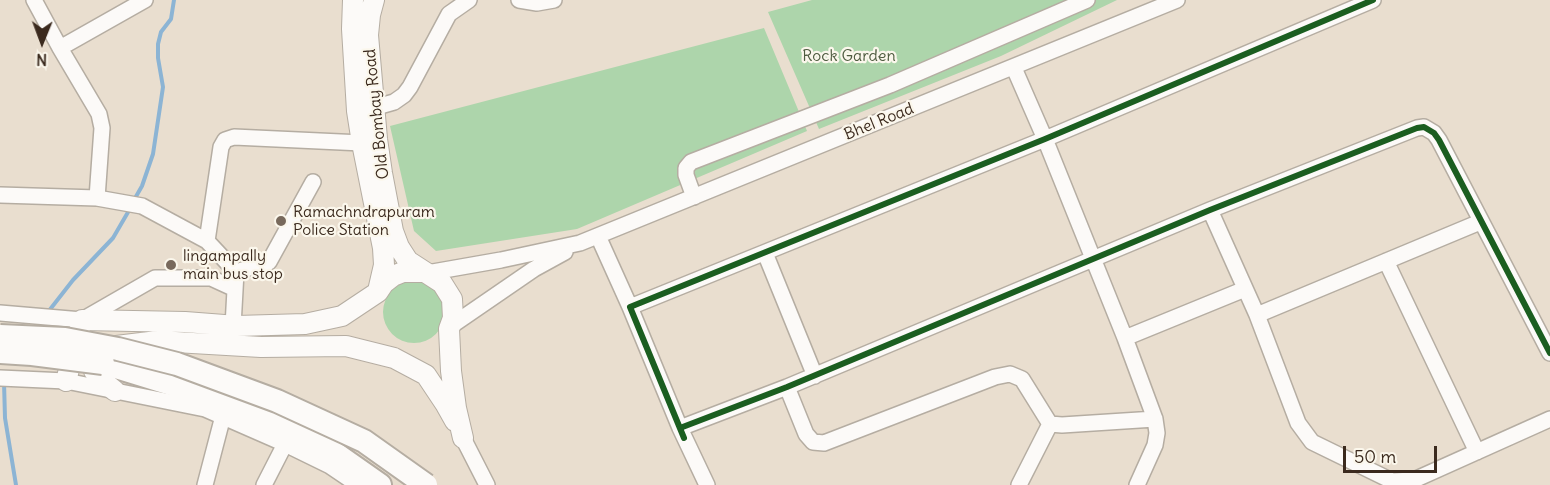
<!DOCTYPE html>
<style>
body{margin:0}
#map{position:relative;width:1550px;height:485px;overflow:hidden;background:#e9decf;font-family:Delius,sans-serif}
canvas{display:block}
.north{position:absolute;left:12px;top:12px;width:60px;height:60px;-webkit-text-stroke:4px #fbf7ec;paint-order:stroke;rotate:181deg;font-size:16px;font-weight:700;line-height:24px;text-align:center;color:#3b2a1e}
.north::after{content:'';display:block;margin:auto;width:21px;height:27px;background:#3b2a1e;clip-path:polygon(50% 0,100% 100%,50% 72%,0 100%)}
.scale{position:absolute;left:1343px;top:446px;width:94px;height:27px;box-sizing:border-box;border:3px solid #3b2a1e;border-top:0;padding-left:8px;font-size:18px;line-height:21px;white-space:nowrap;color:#3b2a1e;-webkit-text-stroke:4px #fbf7ec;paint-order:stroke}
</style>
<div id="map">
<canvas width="1550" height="485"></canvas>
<div class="north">N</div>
<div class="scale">50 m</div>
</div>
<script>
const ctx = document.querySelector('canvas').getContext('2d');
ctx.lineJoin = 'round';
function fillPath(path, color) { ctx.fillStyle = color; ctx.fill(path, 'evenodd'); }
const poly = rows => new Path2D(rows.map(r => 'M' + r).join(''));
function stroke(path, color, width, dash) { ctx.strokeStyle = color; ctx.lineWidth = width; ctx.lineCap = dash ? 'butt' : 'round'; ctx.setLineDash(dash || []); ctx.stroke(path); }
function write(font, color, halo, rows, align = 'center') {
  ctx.font = font + ' Delius,sans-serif'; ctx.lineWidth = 4.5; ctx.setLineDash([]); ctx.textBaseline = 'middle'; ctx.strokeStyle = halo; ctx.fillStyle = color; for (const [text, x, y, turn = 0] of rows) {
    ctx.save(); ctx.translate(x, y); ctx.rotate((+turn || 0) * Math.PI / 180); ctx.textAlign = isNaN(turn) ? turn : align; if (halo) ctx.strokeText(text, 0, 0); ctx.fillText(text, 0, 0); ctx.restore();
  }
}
fillPath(poly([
 [812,0,1117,0,1001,56,819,129,768,12],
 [764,28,807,131,577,229,436,251,414,231,390,126],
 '383 312a31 31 0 1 1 62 0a31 31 0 1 1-62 0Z'
]), '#add5ab');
stroke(poly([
 [134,200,142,186,153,154,163,87,158,58,158,44,161,32,171,19,174,0],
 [48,312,73,280,113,238,131,207],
 [4,382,5,418,16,485]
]), '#8cb4d4', 4);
const minor = poly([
 [34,0,60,48,99,114,102,128,97,198],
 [519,0,537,3,554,0],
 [60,48,145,0],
 [1014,68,1045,139,1125,338,1155,419,1157,433,1155,445,1137,485],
 [373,108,394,102,404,95,410,87,449,14,469,0],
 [0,195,97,198,142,206,207,241,236,272,233,326,230,334],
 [694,197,686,175,686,168,691,162,890,85,1087,0],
 [1210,210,1257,315,1298,423,1312,442,1392,481,1414,480,1550,419],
 [598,236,630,307],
 [207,241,221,147,225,140,234,137,362,143],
 [765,253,815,376],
 [1386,261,1477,452],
 [236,272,269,262,313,182],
 [427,273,501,260,580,243,1177,0],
 [0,313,82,320,155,278,211,278,235,289],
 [1257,315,1480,222],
 [451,326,534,269,565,252],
 [1125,338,1245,289],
 [0,378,66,381,205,409,285,444,330,466,358,485],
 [787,387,806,434,813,442,824,443,995,377,1010,374,1022,379,1050,424,1062,425,1155,419],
 [680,428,787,387,1210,210,1417,128,1424,127,1434,133,1439,140,1550,353],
 [463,438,487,485],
 [205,485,223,416],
 [264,485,285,444],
 [707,485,680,428,630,307,1045,139,1373,0],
 [1019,485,1050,424]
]);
const major = poly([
 [353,0,352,29,357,111,362,143,383,248,384,265,378,291],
 [374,0,370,15,368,35,377,139,382,173,393,231,399,247,408,261,425,272],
 [66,381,82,320,185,322,237,326,305,324,342,316,378,292,384,283,393,276,403,272,425,272,442,283,452,299,453,318,449,329,451,371,456,408,463,438],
 [115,391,99,378,94,371,96,355,108,347,158,341,261,347,346,346,394,358,426,375,446,405,455,421]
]);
const highway = poly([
 [103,363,181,387,262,418,333,452,380,485]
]);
stroke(minor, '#b5ada2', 18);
stroke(major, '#b5ada2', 22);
stroke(highway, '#b5ada2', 26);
stroke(minor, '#fcfaf8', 15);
stroke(major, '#fcfaf8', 20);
stroke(highway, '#fcfaf8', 22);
const highwayBridge = poly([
 [0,336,65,339,118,349,177,364,277,401,364,441,426,485],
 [0,352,32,354,103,363]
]);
stroke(highwayBridge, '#b5ada2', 26, []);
stroke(highwayBridge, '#fcfaf8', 22);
stroke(poly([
 [680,428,787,387,1210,210,1417,128,1424,127,1434,133,1439,140,1550,353],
 [684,438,630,307,1045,139,1373,0]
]), '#1b5e20', 6);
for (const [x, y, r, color] of [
 [281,221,6,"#78695c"],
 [171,265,6,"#78695c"]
]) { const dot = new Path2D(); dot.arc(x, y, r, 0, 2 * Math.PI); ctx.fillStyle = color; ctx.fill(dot); stroke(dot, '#fbf7ec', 2); }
write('16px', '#4e5b3f', '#fbf7ec', [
 ["Rock Garden",849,56]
]);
write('16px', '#3b2a1e', '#fbf7ec', [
 ["Old Bombay Road",377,114,-96],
 ["Bhel Road",879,122,-22]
]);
write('16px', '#3b2a1e', '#fbf7ec', [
 ["Ramachndrapuram",293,212],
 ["Police Station",293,230],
 ["lingampally",183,256],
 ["main bus stop",183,274]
], 'left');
</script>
